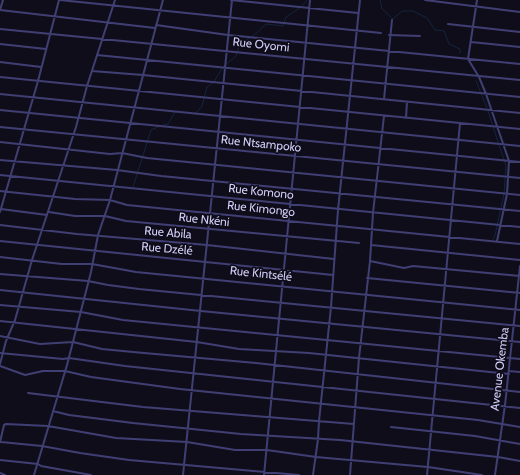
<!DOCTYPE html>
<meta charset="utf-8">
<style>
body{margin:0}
canvas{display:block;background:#0f0d1a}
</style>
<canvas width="520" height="475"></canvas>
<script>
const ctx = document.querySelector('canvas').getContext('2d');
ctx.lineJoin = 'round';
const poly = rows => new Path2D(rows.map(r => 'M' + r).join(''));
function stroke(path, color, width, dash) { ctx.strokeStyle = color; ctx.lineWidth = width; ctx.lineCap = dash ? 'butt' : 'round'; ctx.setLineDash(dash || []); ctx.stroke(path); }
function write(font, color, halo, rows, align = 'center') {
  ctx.font = font + ' Cabin,sans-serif'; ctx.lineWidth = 3.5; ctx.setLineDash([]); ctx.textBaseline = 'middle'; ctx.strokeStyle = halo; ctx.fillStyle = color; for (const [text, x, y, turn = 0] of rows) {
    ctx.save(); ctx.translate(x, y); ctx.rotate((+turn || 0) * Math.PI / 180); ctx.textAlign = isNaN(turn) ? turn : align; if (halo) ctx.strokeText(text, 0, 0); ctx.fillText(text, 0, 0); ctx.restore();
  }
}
stroke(poly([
 [380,0,382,9,393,19,402,11,413,11,427,18,435,30,444,31,449,44,460,49,460,53],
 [252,37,266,24,283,26,286,17,301,7,307,0],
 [476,81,487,108],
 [488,111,506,166,504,194,495,235,493,240],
 [196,113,202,106,207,87,214,82,223,67,236,56,240,43,250,38],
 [163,125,168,124,175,112],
 [133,187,151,130,158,127]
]), '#14253d', 1);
stroke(poly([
 [60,0,381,33],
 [231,0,358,13],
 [425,0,520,12],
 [477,0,468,59,479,77,486,94,509,161,507,194,497,241],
 [0,10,155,28],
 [0,10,3,0],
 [448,24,520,32],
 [156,25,228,35,520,64],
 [0,29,520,80],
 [389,35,420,36],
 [471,42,520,47],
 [0,44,46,49],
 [97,55,520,97],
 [0,62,41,67],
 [92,71,143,75,520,113],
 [0,77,520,129],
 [0,94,520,146],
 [384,99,392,20],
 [0,110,520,162],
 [406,118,407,102],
 [0,127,520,178],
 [0,142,110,154,122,153,147,158,520,195],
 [0,160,117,170,161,176,520,211],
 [0,175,520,227],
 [0,191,75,199,110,200,127,205,520,244],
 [1,209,47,215],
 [0,212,38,81,59,0],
 [49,212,75,216,105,216,126,221,359,243],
 [0,225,77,234,207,245,334,259],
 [0,241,333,275],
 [371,245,520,260],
 [0,257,62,264,92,264,136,272,520,310],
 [370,261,404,268,413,266,520,276],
 [0,274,88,281,108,285,139,289,520,326],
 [367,278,520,293],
 [0,290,201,311,520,342],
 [0,305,81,312,123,320,520,359],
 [0,321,197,342,239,349,309,353,509,374],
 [0,336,40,344,73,342,102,349,133,352,256,363,520,392],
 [0,353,63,359,69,358,125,366,520,408],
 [0,364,6,341,15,320,32,260,76,127,87,86,115,0],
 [0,366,25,375,43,371,65,371,91,377,180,389,478,420,520,427],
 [509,371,520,372],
 [28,393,143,407,354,424],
 [53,411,69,415,133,423,241,434,340,440,498,457,520,461],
 [391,427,475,436,520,444],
 [0,442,4,425,6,424,48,426,116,438,187,442,235,450,267,450,316,457,428,467,482,475],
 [1,442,42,446,80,453,129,460,299,475],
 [0,460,38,464,41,466,91,475],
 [0,473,5,475],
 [34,475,67,365,91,272,98,235,110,200,163,0],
 [183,475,232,0],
 [264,475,310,0],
 [313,475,318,439,319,421,331,307,338,210,360,0],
 [350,475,359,358,370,261,373,213,384,116],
 [427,475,460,123],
 [495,475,505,405,520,266]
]), '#403f73', 2);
write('12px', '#d2cef8', '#0f0d1a', [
 ["Rue Oyomi",261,45,6],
 ["Rue Ntsampoko",261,144,6],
 ["Rue Komono",261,192,6],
 ["Rue Kimongo",261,209,6],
 ["Rue Nkéni",204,220,6],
 ["Rue Abila",168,233,5],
 ["Rue Dzélé",167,249,5],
 ["Rue Kintsélé",261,274,6],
 ["Avenue Okemba",500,369,-83]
]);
</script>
